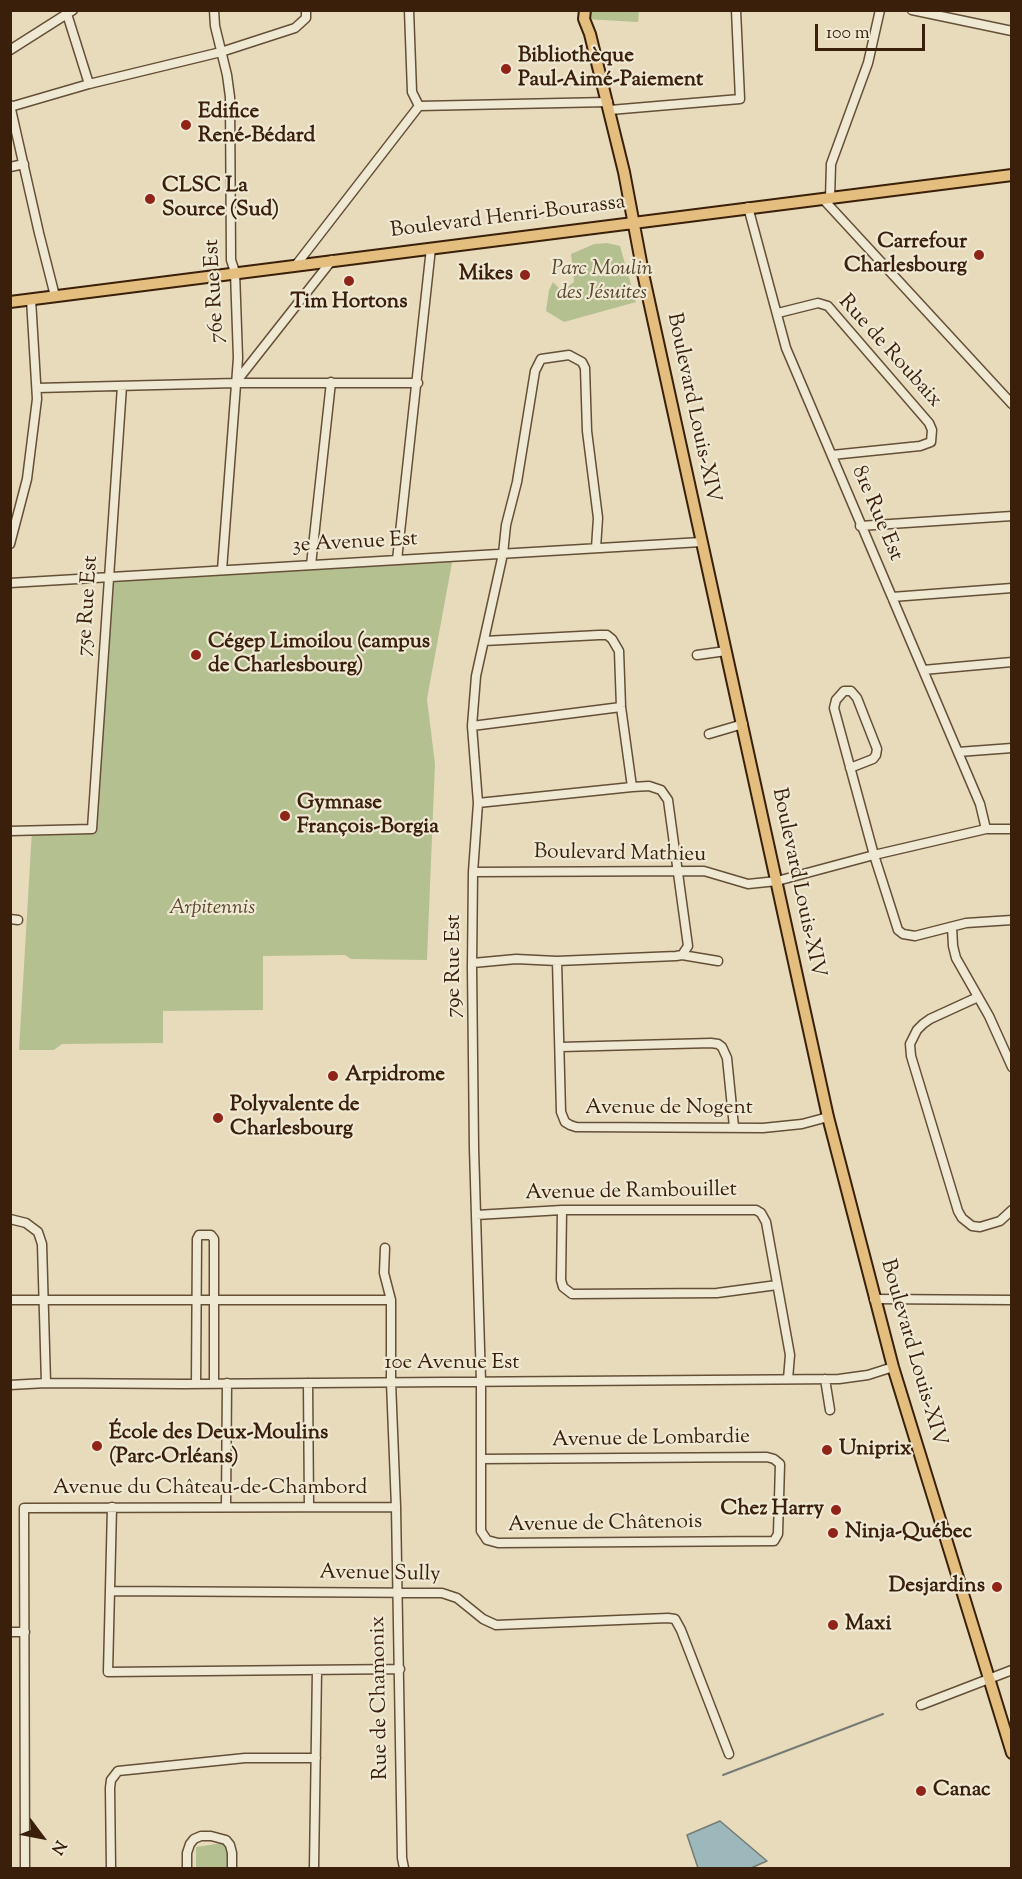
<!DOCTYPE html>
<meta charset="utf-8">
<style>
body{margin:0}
#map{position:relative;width:1022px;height:1879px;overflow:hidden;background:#e7dbbb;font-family:"Sorts Mill Goudy",serif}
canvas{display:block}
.frame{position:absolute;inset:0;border:12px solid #3a200a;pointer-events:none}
.north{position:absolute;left:12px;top:1807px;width:60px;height:60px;-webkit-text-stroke:4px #efe8d3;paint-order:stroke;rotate:122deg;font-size:16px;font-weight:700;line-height:24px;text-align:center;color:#3a200a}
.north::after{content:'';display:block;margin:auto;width:21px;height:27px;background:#3a200a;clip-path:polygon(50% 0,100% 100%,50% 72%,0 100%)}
.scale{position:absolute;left:815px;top:24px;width:110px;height:27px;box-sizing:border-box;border:3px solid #3a200a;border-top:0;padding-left:8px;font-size:18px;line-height:21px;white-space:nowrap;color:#3a200a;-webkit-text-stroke:4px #efe8d3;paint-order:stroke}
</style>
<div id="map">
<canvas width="1022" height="1879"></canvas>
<div class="frame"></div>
<div class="north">N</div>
<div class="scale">100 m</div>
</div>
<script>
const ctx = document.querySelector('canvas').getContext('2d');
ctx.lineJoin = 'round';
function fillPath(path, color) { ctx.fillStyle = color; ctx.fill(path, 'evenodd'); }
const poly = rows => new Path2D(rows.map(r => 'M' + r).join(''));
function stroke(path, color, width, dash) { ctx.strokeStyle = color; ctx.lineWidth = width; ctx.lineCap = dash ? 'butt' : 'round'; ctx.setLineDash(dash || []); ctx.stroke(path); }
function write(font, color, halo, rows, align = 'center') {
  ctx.font = font + ' "Sorts Mill Goudy",serif'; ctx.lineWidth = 4.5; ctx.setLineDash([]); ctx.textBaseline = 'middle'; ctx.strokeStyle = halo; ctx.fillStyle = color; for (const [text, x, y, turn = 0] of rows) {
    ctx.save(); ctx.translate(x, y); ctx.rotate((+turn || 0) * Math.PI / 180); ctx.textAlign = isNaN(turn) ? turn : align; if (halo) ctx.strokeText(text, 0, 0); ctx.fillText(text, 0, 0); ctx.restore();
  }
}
fillPath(poly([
 [585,11,639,11,638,22,584,19],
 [607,243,620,246,636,302,564,322,546,311,549,290,553,282,562,291,574,282,571,254,594,244],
 [453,557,427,699,435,764,427,960,351,959,345,955,263,956,263,1010,163,1011,163,1043,62,1044,54,1050,19,1050,32,830,92,829,109,577],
 [222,1843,227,1849,227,1868,196,1868,196,1847]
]), '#b5c091');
const water = poly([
 [720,1821,767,1861,751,1868,698,1868,687,1835,720,1821]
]);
fillPath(water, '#9cb8bb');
stroke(water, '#757b74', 1.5);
stroke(poly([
 [723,1775,883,1714]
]), '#757b74', 2);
const minor = poly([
 [214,10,215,26,227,75,230,97,231,260,235,272,238,358,222,570],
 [409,10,412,92,419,106,608,102],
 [912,10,1012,31],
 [67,14,89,84],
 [10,50,73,10],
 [10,105,39,233,55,296],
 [10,107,89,84,221,52,295,28,306,18,306,10],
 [610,110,740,99,736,10],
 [10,167,24,164],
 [823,199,1012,404],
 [830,199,831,164,868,63,880,10],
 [748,207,786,348,980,804,986,829],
 [296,265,419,106],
 [778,313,818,303,828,306,929,423,932,430,931,442,920,446,832,455],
 [236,382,332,260],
 [37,388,236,383,418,383],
 [860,526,1012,516],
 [10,544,27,479,37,399,31,299],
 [397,560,431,248],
 [311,565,331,382],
 [10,583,701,542],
 [892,597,1012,588],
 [484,641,599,635,607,635,612,639,619,651,621,707,632,787],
 [697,655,726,651],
 [923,670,1012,662],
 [472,726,621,707],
 [709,734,743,724],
 [958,752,1012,748],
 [850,768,873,759,876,755,877,749,857,698,851,691,844,691,836,700,834,708,874,855,898,930,903,934,915,936,966,923,1012,920],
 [10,831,92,829,122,386],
 [473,872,704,871,748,884,777,881,874,855,986,829,1012,829],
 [10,919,18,920],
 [952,927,953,946,956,958,989,1016,1012,1067],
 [682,955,718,961],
 [557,961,561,1112,565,1122,570,1125,576,1127,763,1128,802,1124,828,1117],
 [473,963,516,959,557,961,676,956,682,955,688,946,668,800,661,790,649,786,632,787,478,803],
 [978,997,930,1019,923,1024,917,1030,910,1044,911,1056,958,1211,962,1218,972,1226,980,1227,1000,1221,1012,1210],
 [561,1047,711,1043,718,1044,722,1047,727,1058,734,1127],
 [562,1210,561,1280,563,1287,572,1294,717,1293,777,1285],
 [476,1215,562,1210,756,1210,761,1213,766,1222,790,1355,788,1379],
 [10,1219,26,1223,38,1232,42,1244,46,1383],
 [385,1248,384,1273,391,1300,391,1382,396,1507,402,1858,404,1868],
 [874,1299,1012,1300],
 [10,1300,391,1300],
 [825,1379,830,1410],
 [308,1383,309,1507],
 [196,1384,197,1239,199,1235,211,1235,214,1239,214,1383],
 [10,1385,46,1383,183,1384,839,1379,868,1375,893,1367],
 [481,1459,767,1457,774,1459,780,1464,778,1534,774,1541,498,1543,487,1540,481,1531,481,1382,474,1148,472,967,473,872,478,803,472,726,476,676,503,554,506,525,517,482,535,371,541,359,569,355,582,362,585,368,587,431,598,518,596,548],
 [112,1507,108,1672,400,1669],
 [226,1507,227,1383],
 [110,1591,442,1593,457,1598,483,1619,496,1625,668,1618,675,1619,681,1630,729,1754],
 [10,1632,25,1632],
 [921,1705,1012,1670],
 [25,1868,24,1508,396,1507],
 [111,1868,110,1788,111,1780,118,1771,245,1758,316,1758],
 [187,1868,187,1853,190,1844,194,1839,201,1836,211,1836,226,1840,230,1845,232,1853,232,1868],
 [314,1868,317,1670]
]);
const major = poly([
 [585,10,584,19,590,34,624,172,644,278,828,1117,893,1367,1012,1753],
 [10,302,1012,175]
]);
stroke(minor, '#654f36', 11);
stroke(major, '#3a200a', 14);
stroke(minor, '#efe8d3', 8);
stroke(major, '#e4be7e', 10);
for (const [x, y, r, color] of [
 [506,69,6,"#8f2418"],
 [186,125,6,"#8f2418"],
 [150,199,6,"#8f2418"],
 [979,255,6,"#8f2418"],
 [525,275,6,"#8f2418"],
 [349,281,6,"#8f2418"],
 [196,655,6,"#8f2418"],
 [285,816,6,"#8f2418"],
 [333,1076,6,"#8f2418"],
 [218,1118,6,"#8f2418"],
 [97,1446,6,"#8f2418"],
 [827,1450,6,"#8f2418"],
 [836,1510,6,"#8f2418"],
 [833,1533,6,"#8f2418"],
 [997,1587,6,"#8f2418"],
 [833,1625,6,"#8f2418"],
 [921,1791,6,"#8f2418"]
]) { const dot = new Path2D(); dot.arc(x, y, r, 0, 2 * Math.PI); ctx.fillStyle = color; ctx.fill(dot); stroke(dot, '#efe8d3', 2); }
write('bold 21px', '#3a200a', '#efe8d3', [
 ["Bibliothèque",518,57],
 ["Paul-Aimé-Paiement",518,81],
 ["Edifice",198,113],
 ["René-Bédard",198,137],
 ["CLSC La",162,187],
 ["Source (Sud)",162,211],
 ["Carrefour",967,243,"right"],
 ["Charlesbourg",967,267,"right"],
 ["Mikes",513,275,"right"],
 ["Tim Hortons",349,303,"center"],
 ["Cégep Limoilou (campus",208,643],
 ["de Charlesbourg)",208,667],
 ["Gymnase",297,804],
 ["François-Borgia",297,828],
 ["Arpidrome",345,1076],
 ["Polyvalente de",230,1106],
 ["Charlesbourg",230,1130],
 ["École des Deux-Moulins",109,1434],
 ["(Parc-Orléans)",109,1458],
 ["Uniprix",839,1450],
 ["Chez Harry",824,1510,"right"],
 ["Ninja-Québec",845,1533],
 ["Desjardins",985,1587,"right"],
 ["Maxi",845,1625],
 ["Canac",933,1791]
], 'left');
write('21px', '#3a200a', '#efe8d3', [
 ["Boulevard Henri-Bourassa",508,218,-7],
 ["76e Rue Est",216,291,-93],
 ["Rue de Roubaix",889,352,48],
 ["Boulevard Louis-XIV",692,408,78],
 ["81e Rue Est",876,514,67],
 ["3e Avenue Est",355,544,-3],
 ["75e Rue Est",89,606,-86],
 ["Boulevard Mathieu",620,855,1],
 ["Boulevard Louis-XIV",797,883,78],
 ["79e Rue Est",455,966,-90],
 ["Avenue de Nogent",669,1109],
 ["Avenue de Rambouillet",631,1193,-1],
 ["Boulevard Louis-XIV",912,1353,74],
 ["10e Avenue Est",452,1364],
 ["Avenue de Lombardie",651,1440,-1],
 ["Avenue du Château-de-Chambord",210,1489],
 ["Avenue de Châtenois",605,1525,-1],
 ["Avenue Sully",380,1575,1],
 ["Rue de Chamonix",381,1698,-91]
]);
write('italic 21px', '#59482c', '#efe8d3', [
 ["Parc Moulin",602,270],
 ["des Jésuites",602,294],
 ["Arpitennis",212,909]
]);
</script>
